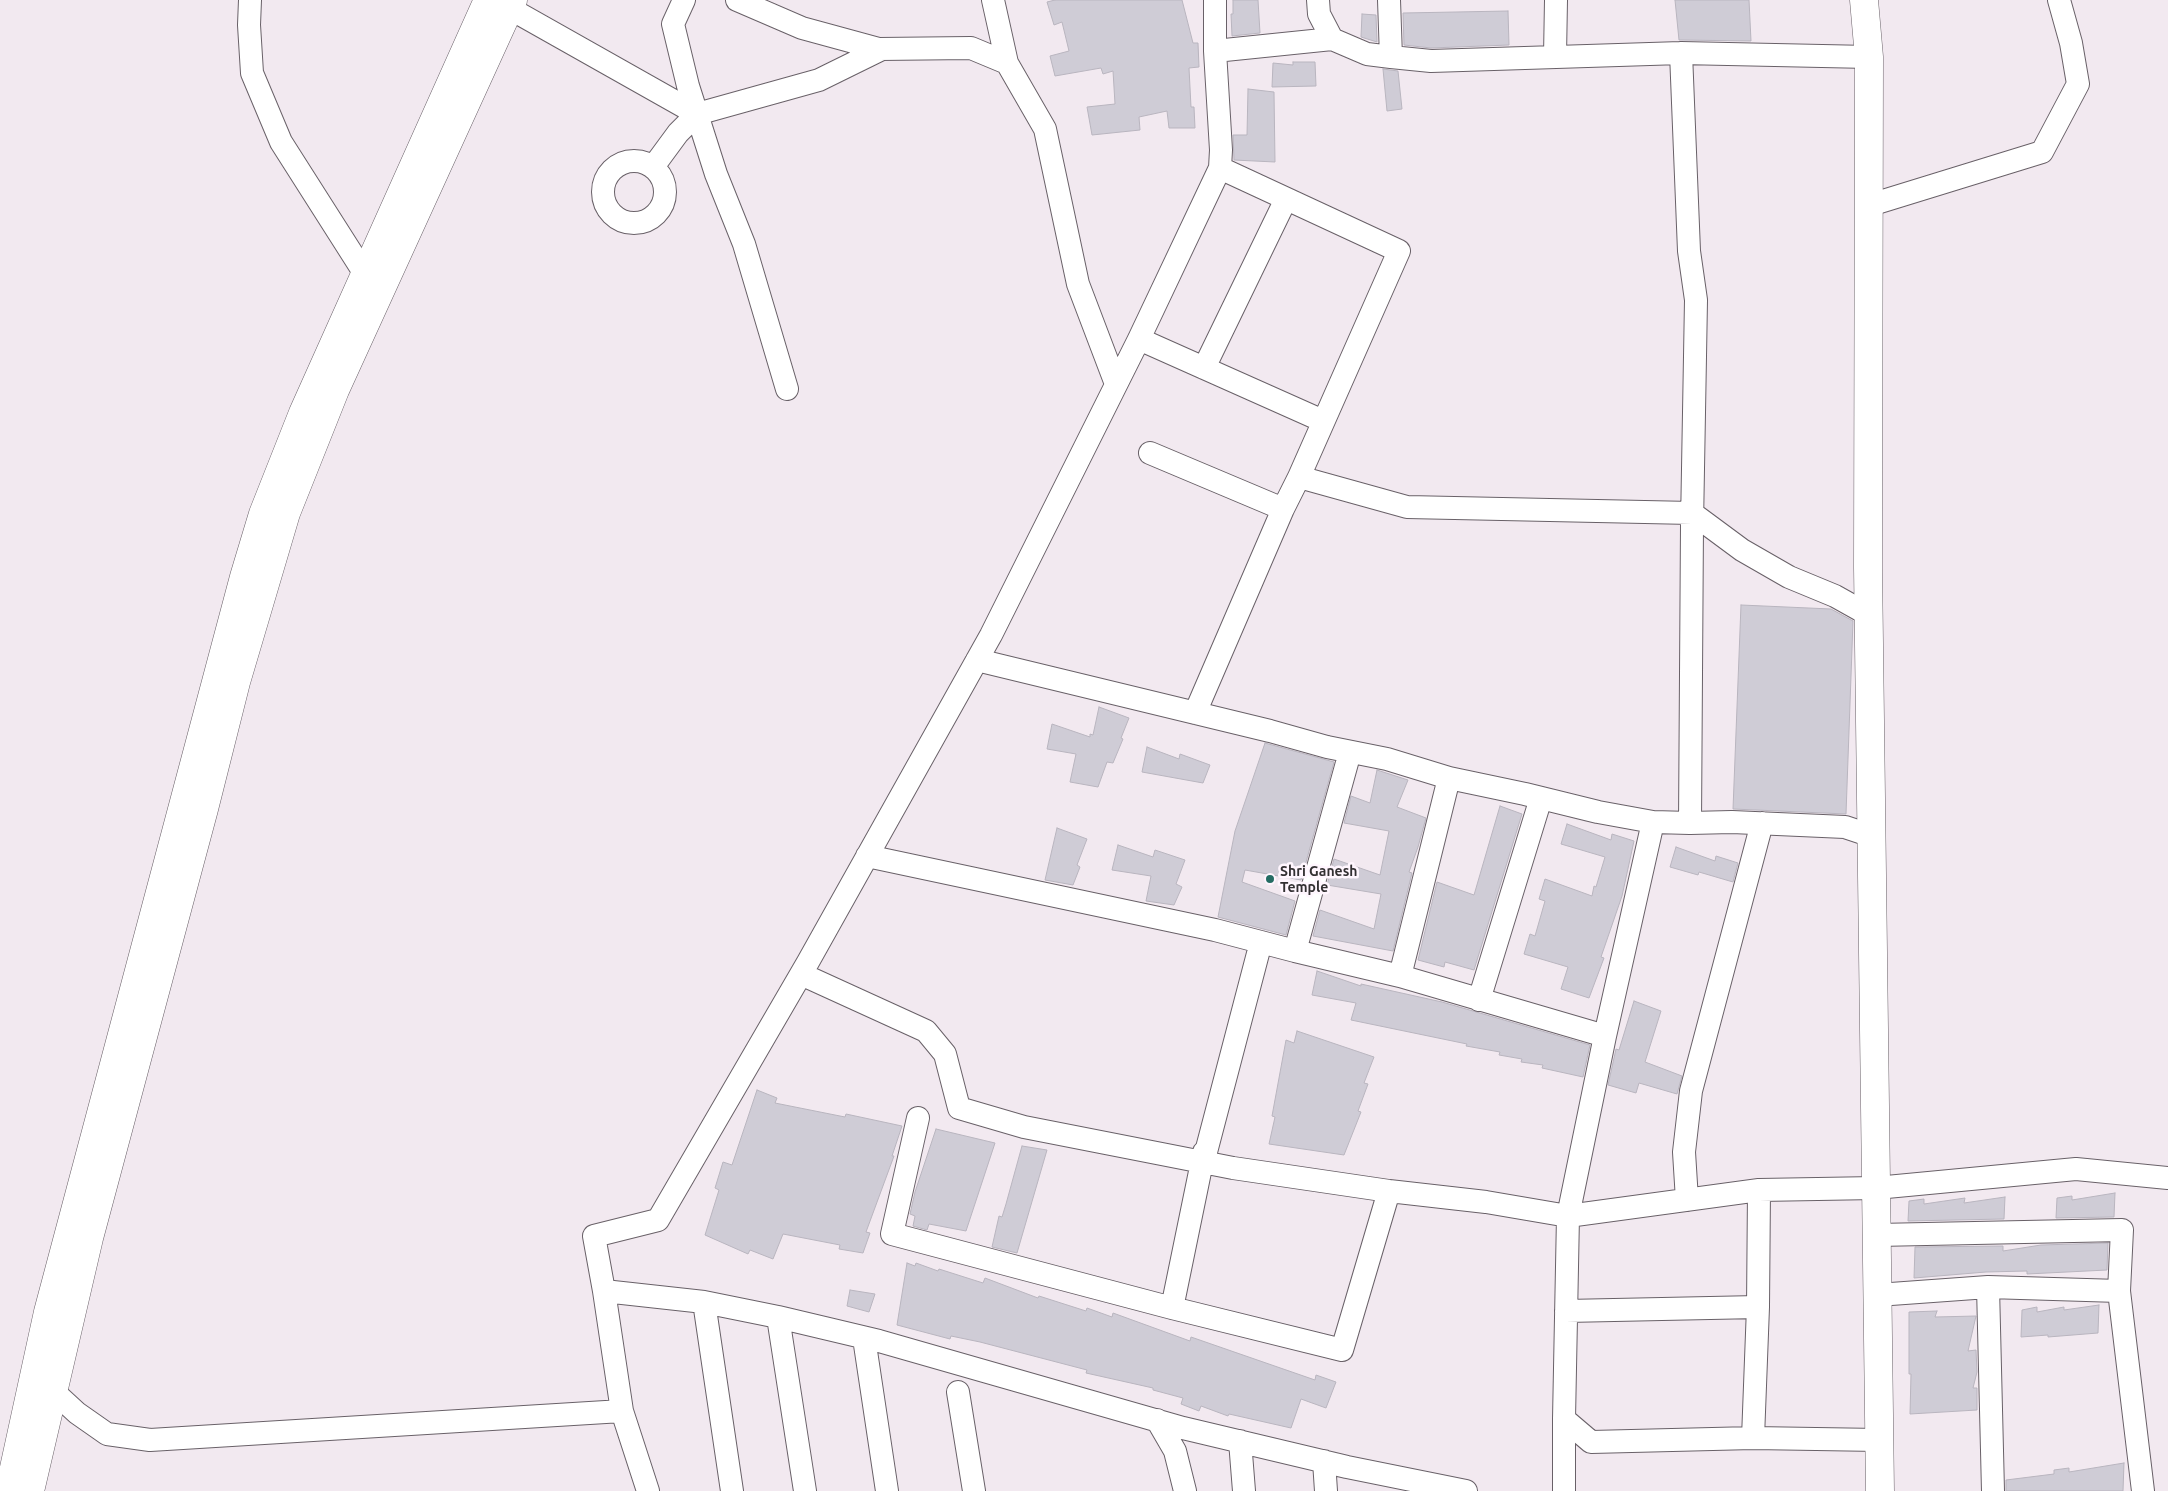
<!DOCTYPE html>
<style>
body{margin:0}
canvas{display:block;background:#f2e9f0}
</style>
<canvas width="2168" height="1491"></canvas>
<script>
const ctx = document.querySelector('canvas').getContext('2d');
ctx.lineJoin = 'round';
function fillPath(path, color) { ctx.fillStyle = color; ctx.fill(path, 'evenodd'); }
const poly = rows => new Path2D(rows.map(r => 'M' + r).join(''));
function stroke(path, color, width, dash) { ctx.strokeStyle = color; ctx.lineWidth = width; ctx.lineCap = dash ? 'butt' : 'round'; ctx.setLineDash(dash || []); ctx.stroke(path); }
function write(font, color, halo, rows, align = 'center') {
  ctx.font = font + ' Ubuntu,sans-serif'; ctx.lineWidth = 5; ctx.setLineDash([]); ctx.textBaseline = 'middle'; ctx.strokeStyle = halo; ctx.fillStyle = color; for (const [text, x, y, turn = 0] of rows) {
    ctx.save(); ctx.translate(x, y); ctx.rotate((+turn || 0) * Math.PI / 180); ctx.textAlign = isNaN(turn) ? turn : align; if (halo) ctx.strokeText(text, 0, 0); ctx.fillText(text, 0, 0); ctx.restore();
  }
}
const building = poly([
 [1055,0,1182,0,1193,43,1198,43,1199,67,1189,68,1191,107,1194,107,1195,128,1169,128,1167,111,1139,117,1140,130,1092,135,1087,107,1115,104,1113,71,1103,74,1101,68,1055,76,1050,56,1069,51,1062,22,1054,25,1047,2,1055,0],
 [1233,0,1258,0,1260,33,1232,36,1231,14,1233,14,1233,0],
 [1675,0,1749,0,1751,41,1679,40,1675,0],
 [1508,11,1509,45,1431,48,1404,45,1403,13,1508,11],
 [1362,14,1376,15,1377,42,1361,37,1362,14],
 [1293,62,1315,62,1316,86,1272,87,1273,63,1293,65,1293,62],
 [1383,69,1398,71,1402,109,1387,111,1383,69],
 [1248,89,1274,92,1275,162,1234,160,1233,135,1247,135,1248,89],
 [1741,605,1831,609,1853,621,1846,814,1733,809,1741,605],
 [1099,707,1129,718,1121,738,1123,739,1113,763,1107,762,1098,787,1070,782,1076,754,1047,749,1052,724,1090,737,1090,734,1093,735,1099,707],
 [1265,743,1334,762,1301,880,1245,870,1242,882,1295,901,1286,935,1218,917,1235,831,1265,743],
 [1147,747,1179,759,1180,754,1210,765,1203,783,1142,772,1147,747],
 [1377,770,1408,780,1397,807,1426,818,1418,847,1409,872,1412,873,1393,951,1313,936,1320,910,1374,929,1381,894,1327,885,1334,859,1380,875,1389,831,1344,823,1351,796,1370,803,1377,770],
 [1500,806,1522,814,1474,970,1445,962,1444,967,1418,960,1437,882,1474,895,1500,806],
 [1567,824,1611,840,1612,834,1634,841,1622,896,1601,957,1604,958,1589,998,1561,989,1568,967,1524,954,1530,934,1535,936,1545,901,1539,899,1545,879,1592,896,1594,886,1596,887,1605,857,1561,844,1567,824],
 [1057,828,1087,839,1077,865,1080,867,1073,885,1045,880,1057,828],
 [1118,845,1153,857,1155,850,1185,860,1176,884,1182,887,1174,905,1146,901,1151,876,1112,870,1118,845],
 [1676,847,1715,861,1716,856,1738,863,1733,882,1699,872,1698,875,1670,867,1676,847],
 [1317,971,1361,986,1361,984,1442,1002,1590,1045,1583,1077,1542,1068,1543,1065,1521,1062,1522,1059,1499,1055,1500,1052,1466,1046,1467,1044,1351,1020,1356,1003,1312,995,1317,971],
 [1634,1001,1661,1011,1645,1062,1682,1076,1677,1094,1639,1083,1636,1093,1608,1085,1616,1049,1619,1050,1634,1001],
 [1297,1031,1374,1057,1364,1083,1368,1084,1358,1111,1361,1112,1344,1155,1269,1144,1275,1117,1272,1116,1286,1040,1294,1043,1297,1031],
 [757,1090,777,1098,775,1103,845,1117,846,1114,902,1126,892,1156,894,1156,866,1232,870,1233,863,1253,839,1249,840,1245,783,1234,773,1259,750,1250,748,1254,705,1235,719,1190,715,1188,723,1162,732,1165,757,1090],
 [936,1129,995,1143,966,1231,929,1224,927,1230,913,1226,915,1216,910,1214,915,1192,936,1129],
 [1022,1146,1047,1150,1017,1253,992,1247,999,1216,1002,1217,1006,1204,1022,1146],
 [2115,1193,2114,1217,2056,1218,2057,1198,2072,1196,2072,1200,2115,1193],
 [2005,1197,2004,1219,1908,1221,1909,1201,1924,1199,1924,1204,1965,1198,1964,1203,2005,1197],
 [2108,1243,2107,1270,2027,1274,2027,1271,1986,1272,1914,1278,1915,1247,2003,1246,2003,1251,2041,1245,2108,1243],
 [907,1263,915,1266,916,1263,938,1271,939,1269,983,1283,985,1278,1038,1298,1039,1296,1086,1311,1087,1308,1112,1317,1113,1313,1190,1341,1191,1337,1315,1380,1316,1375,1336,1382,1326,1408,1301,1399,1291,1428,1229,1414,1228,1416,1201,1406,1199,1411,1181,1404,1183,1398,1153,1390,1153,1388,1086,1373,1087,1370,980,1342,951,1336,950,1339,897,1325,907,1263],
 [850,1290,875,1294,869,1312,847,1306,850,1290],
 [2099,1305,2098,1333,2048,1337,2048,1335,2021,1337,2022,1310,2037,1307,2037,1312,2064,1307,2064,1310,2099,1305],
 [1937,1311,1935,1317,1976,1316,1968,1351,1976,1350,1977,1372,1973,1388,1977,1388,1977,1410,1910,1414,1911,1374,1909,1374,1909,1312,1937,1311],
 [2124,1463,2123,1491,2006,1491,2006,1480,2054,1474,2054,1470,2069,1468,2069,1472,2124,1463]
]);
fillPath(building, '#cfccd6');
stroke(building, '#b9b5bf', 1);
const minor = poly([
 [250,0,249,25,252,73,281,142,365,274],
 [684,0,673,24,688,86,716,174,744,244,787,389],
 [737,0,802,28,879,49,971,48,1007,63,1045,129,1078,284,1116,384],
 [993,0,1007,63],
 [1318,0,1319,14,1332,39,1367,54,1391,57,1431,61,1681,53,1869,57],
 [1389,0,1391,57],
 [509,8,697,114],
 [1215,51,1332,39],
 [1681,53,1689,251,1696,300,1692,525,1690,823,1732,822,1845,827,1872,836],
 [1555,56,1556,0],
 '603 192a31 31 0 1 1 62 0a31 31 0 1 1-62 0Z',
 [653,167,678,133,697,114,819,80,882,49],
 [1220,168,1399,251,1299,477,1407,507,1692,513,1742,550,1789,577,1835,596,1869,615],
 [1870,205,2042,152,2078,84,2071,43,2059,0],
 [1139,339,1323,421],
 [1204,368,1286,199],
 [1150,453,1283,509],
 [977,660,1270,731,1327,747,1387,759,1449,778,1525,794,1598,812,1653,822,1690,823],
 [1195,713,1283,509,1299,477],
 [1350,752,1295,951,1400,976,1605,1036],
 [1653,822,1605,1036,1568,1216,1564,1419,1591,1442,1753,1438,1879,1440],
 [867,856,1215,930,1295,951],
 [801,974,926,1031,945,1054,959,1108,1024,1127,1233,1168,1389,1191,1486,1202,1568,1216,1759,1190,1876,1188,2076,1169,2168,1178],
 [1400,976,1449,778],
 [1479,1000,1541,798],
 [918,1118,892,1234,1172,1308,1342,1350,1389,1191],
 [1687,1200,1684,1152,1691,1091,1762,823],
 [1877,1235,2122,1230,2119,1291,1988,1287,1877,1295],
 [1988,1287,1993,1491],
 [604,1291,622,1411,648,1491],
 [2119,1291,2143,1491],
 [704,1302,778,1317,879,1341,1183,1428,1347,1467,1466,1491],
 [1758,1307,1759,1190],
 [1172,1308,1202,1162,1204,1152,1206,1152,1261,942],
 [1566,1311,1758,1307,1753,1438],
 [778,1317,805,1491],
 [864,1338,887,1491],
 [52,1390,77,1413,107,1434,150,1440,622,1411],
 [958,1392,974,1491],
 [1564,1419,1564,1491],
 [1157,1420,1175,1451,1185,1491],
 [1240,1441,1244,1491],
 [1324,1461,1326,1491],
 [732,1491,704,1302,604,1291,594,1236,658,1220,808,962,991,635,1139,339,1220,168,1221,150,1215,51,1215,0]
]);
const tertiary = poly([
 [1864,0,1869,57,1868,567,1880,1491],
 [9,1491,48,1312,244,577,263,514,303,413,488,0],
 [30,1491,89,1238,204,809,236,682,286,513,335,390,513,0]
]);
stroke(minor, '#696168', 24);
stroke(tertiary, '#696168', 29);
stroke(minor, '#fff', 22);
stroke(tertiary, '#fff', 28);
for (const [x, y, r, color] of [
 [1270,879,5,"#246c63"]
]) { const dot = new Path2D(); dot.arc(x, y, r, 0, 2 * Math.PI); ctx.fillStyle = color; ctx.fill(dot); stroke(dot, '#fff6fe', 2); }
write('bold 14px', '#333032', '#fff6fe', [
 ["Shri Ganesh",1280,871],
 ["Temple",1280,887]
], 'left');
</script>
